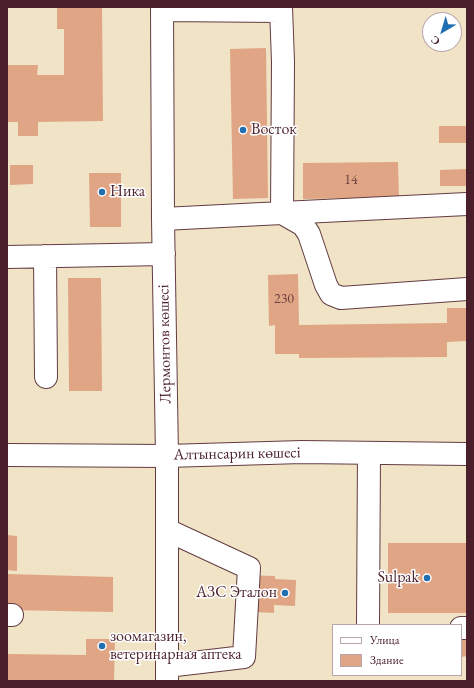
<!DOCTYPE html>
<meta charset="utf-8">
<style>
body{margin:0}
#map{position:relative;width:474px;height:688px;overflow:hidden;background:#f0e3c6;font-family:"EB Garamond",serif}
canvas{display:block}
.frame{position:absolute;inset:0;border:8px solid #4a1f2b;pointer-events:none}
.legend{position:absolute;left:332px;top:624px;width:130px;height:52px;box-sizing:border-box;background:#fff;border:1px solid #b7a5aa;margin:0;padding:5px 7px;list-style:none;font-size:12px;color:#4a1f2b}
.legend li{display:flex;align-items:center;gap:8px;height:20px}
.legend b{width:20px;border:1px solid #b7a5aa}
.north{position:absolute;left:422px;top:12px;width:40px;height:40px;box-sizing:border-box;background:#fff;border:1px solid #b7a5aa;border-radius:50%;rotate:218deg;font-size:11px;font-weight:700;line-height:16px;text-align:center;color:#4a1f2b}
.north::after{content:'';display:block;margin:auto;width:14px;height:18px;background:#1f6fb2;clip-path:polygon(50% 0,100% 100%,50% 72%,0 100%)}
</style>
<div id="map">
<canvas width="474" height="688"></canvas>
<div class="frame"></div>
<ul class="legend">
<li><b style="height:5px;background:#fff"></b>Улица</li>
<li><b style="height:11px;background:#e0a584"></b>Здание</li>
</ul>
<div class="north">С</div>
</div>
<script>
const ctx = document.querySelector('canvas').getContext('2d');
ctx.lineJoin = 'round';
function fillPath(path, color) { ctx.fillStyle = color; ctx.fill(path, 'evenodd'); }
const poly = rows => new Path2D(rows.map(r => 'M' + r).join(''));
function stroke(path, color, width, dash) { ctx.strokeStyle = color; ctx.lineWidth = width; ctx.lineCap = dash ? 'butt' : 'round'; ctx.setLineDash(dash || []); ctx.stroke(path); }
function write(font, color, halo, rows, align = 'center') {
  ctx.font = font + ' "EB Garamond",serif'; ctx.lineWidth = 3; ctx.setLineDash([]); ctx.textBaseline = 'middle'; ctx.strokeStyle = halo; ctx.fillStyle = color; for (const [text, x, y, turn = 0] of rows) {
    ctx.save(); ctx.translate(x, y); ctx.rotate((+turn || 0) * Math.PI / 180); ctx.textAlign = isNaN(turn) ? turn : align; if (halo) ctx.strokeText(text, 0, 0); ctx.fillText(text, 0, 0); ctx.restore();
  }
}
fillPath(poly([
 [57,7,102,7,103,121,38,122,38,136,18,136,18,122,7,122,7,65,38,65,37,75,64,75,64,29,57,29],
 [266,48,268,198,233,199,230,49],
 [439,126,467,126,467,143,439,143],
 [398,162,399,197,303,199,303,163],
 [10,165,33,165,33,184,10,185],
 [467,169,467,186,440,186,440,170],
 [89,173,121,173,121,227,90,227],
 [298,274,299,325,447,323,447,308,467,308,467,341,447,342,447,357,299,358,299,354,275,354,275,325,269,326,268,275],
 [68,278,101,278,102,391,69,391],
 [7,535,17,536,17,571,7,570],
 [388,543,467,543,467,613,388,613],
 [7,574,113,577,113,612,7,610],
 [239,575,275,576,275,579,296,580,295,606,274,605,274,613,238,611],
 [467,634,467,656,461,657,461,635],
 [86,639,115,639,114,681,7,681,7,654,86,655]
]), '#e0a584');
const minor = poly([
 [162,7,163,219,167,456,167,681],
 [281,7,283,62,282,213,467,204],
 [162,10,281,11],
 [163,219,282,213,303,225,309,234,326,285,331,294,341,298,467,289],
 [45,256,46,377],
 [7,257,164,254],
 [7,455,167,456,302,452,467,454],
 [7,615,12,615],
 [368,625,369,453],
 [461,628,467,628],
 [167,666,244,657,249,568,167,530]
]);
stroke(minor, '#633c42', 24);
stroke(minor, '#fff', 22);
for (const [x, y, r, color] of [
 [243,130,4,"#1f6fb2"],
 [102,192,4,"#1f6fb2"],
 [427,578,4,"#1f6fb2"],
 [285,593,4,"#1f6fb2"],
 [102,646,4,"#1f6fb2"]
]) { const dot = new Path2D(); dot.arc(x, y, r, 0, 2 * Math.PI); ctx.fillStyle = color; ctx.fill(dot); stroke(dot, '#fff', 1.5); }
write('14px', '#704041', null, [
 ["14",351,180],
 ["230",284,299]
]);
write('16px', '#4a1f2b', '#fff', [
 ["Восток",251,130],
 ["Ника",110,192],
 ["Sulpak",419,578,"right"],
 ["АЗС Эталон",277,593,"right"],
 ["зоомагазин,",110,637],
 ["ветеринарная аптека",110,655]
], 'left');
write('16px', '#4a1f2b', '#fff', [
 ["Лермонтов көшесі",165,344,-91],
 ["Алтынсарин көшесі",237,454,-1]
]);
</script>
